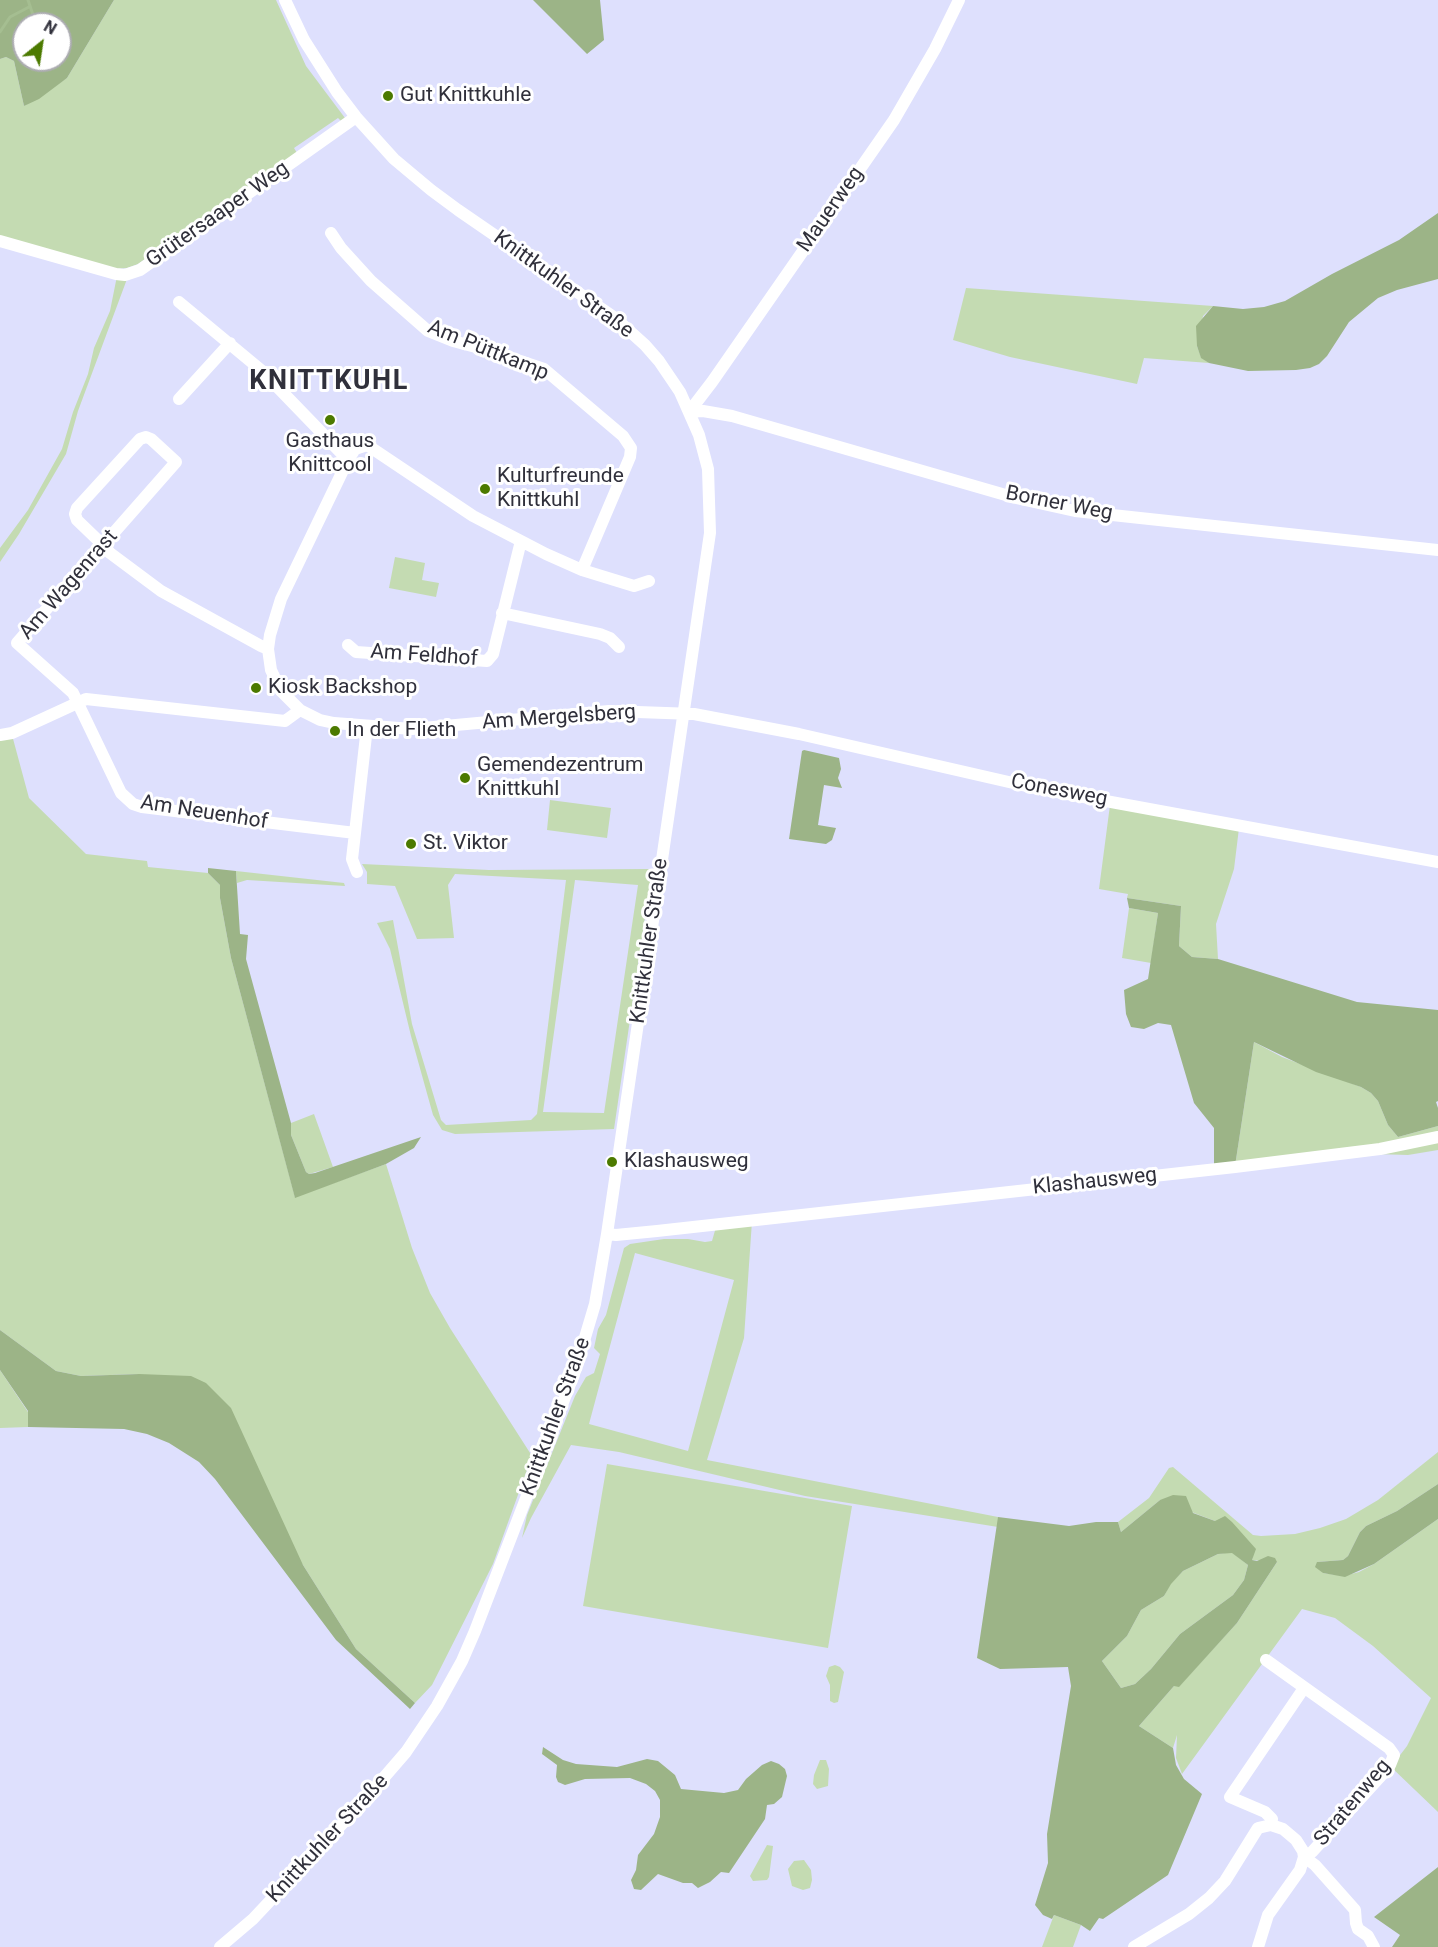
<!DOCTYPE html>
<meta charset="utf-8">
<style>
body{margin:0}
#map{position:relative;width:1438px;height:1947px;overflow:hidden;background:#dee0fd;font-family:Roboto,sans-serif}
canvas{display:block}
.north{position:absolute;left:12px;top:12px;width:60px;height:60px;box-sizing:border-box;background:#fff;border:2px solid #acacb1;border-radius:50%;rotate:30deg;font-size:16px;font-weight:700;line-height:24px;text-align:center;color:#30303b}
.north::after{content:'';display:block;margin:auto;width:21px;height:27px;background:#4c7a00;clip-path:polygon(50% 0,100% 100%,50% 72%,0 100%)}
</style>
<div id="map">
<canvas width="1438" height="1947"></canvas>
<div class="north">N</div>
</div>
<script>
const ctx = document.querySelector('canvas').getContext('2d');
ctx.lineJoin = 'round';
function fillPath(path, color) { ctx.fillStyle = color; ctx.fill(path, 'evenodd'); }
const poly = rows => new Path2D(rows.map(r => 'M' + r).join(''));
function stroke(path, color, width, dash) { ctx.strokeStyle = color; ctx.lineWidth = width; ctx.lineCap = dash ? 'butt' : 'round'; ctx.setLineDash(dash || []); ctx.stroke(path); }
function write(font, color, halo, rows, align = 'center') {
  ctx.font = font + ' Roboto,sans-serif'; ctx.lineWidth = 6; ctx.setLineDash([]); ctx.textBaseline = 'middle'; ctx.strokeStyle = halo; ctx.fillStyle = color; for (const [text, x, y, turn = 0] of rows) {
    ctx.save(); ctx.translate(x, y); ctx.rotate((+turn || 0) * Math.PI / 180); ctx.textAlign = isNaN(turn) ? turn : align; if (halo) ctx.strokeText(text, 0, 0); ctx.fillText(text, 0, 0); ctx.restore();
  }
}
fillPath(poly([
 [114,0,276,0,306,66,345,118,342,122,338,118,294,148,297,153,138,264,127,268,115,269,0,238,0,59,6,57,14,61,24,106,67,78],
 [117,276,127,279,78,411,66,454,19,534,0,562,0,548,28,510,62,449,73,412,88,374,94,348,110,311],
 [966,288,1213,306,1203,316,1197,346,1201,357,1209,363,1144,358,1137,384,1010,357,953,340],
 [395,557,425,563,422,580,439,583,436,597,389,588],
 [12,735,29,798,86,854,147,861,148,867,208,873,220,885,220,898,231,958,295,1197,386,1164,412,1248,430,1293,450,1328,532,1456,493,1564,432,1685,415,1703,356,1649,303,1565,139,1374,81,1376,56,1371,0,1330,0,738],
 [550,800,611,808,607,838,547,830],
 [1110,805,1239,828,1234,869,1216,924,1218,959,1192,957,1179,946,1181,906,1127,898,1128,894,1099,889],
 [362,864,489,870,652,869,614,1129,455,1134,442,1130,433,1115,411,1036,390,949,377,923,393,920,412,1024,441,1120,446,1125,531,1120,537,1114,566,880,455,874,448,885,454,938,417,939,395,886,367,884,367,872],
 [575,880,638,885,604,1113,543,1112],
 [236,871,344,883,345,886,247,880,237,883],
 [1129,908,1158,913,1151,963,1122,958],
 [1254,1042,1282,1057,1361,1087,1371,1093,1378,1101,1388,1125,1398,1137,1438,1126,1438,1135,1235,1166],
 [314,1114,333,1167,309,1174,306,1172,291,1135,291,1123],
 [1438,1138,1438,1150,1408,1155,1374,1154],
 [752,1221,744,1338,707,1460,998,1517,998,1527,805,1496,619,1452,571,1445,531,1518,522,1538,527,1515,575,1396,586,1377,594,1373,600,1354,594,1348,598,1329,606,1315,624,1248,630,1244,664,1239,688,1239,705,1242,712,1241,716,1227],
 [635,1253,734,1280,688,1451,589,1424],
 [0,1370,28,1412,28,1427,0,1428],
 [1438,1452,1438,1484,1397,1511,1366,1526,1360,1532,1348,1556,1343,1560,1317,1562,1323,1573,1344,1576,1359,1572,1374,1564,1438,1519,1438,1812,1391,1767,1407,1746,1431,1698,1373,1646,1335,1618,1302,1609,1182,1774,1176,1758,1177,1735,1173,1748,1139,1726,1174,1686,1179,1686,1237,1623,1277,1562,1252,1560,1253,1554,1215,1521,1160,1500,1121,1532,1118,1522,1149,1498,1169,1468,1173,1467,1253,1535,1261,1536,1295,1534,1320,1528,1346,1519,1378,1500],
 [607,1464,852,1506,828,1648,583,1606],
 [1232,1552,1248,1565,1244,1580,1233,1595,1180,1634,1151,1669,1135,1684,1121,1688,1102,1661,1127,1636,1141,1610,1164,1596,1170,1584,1183,1571,1218,1554],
 [835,1665,840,1667,844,1672,838,1702,834,1703,830,1701,830,1685,826,1676,829,1667],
 [820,1760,826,1760,829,1769,828,1786,817,1789,813,1784,814,1775],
 [767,1845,773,1846,769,1877,767,1880,753,1881,750,1876],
 [804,1860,811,1870,812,1880,810,1888,803,1890,792,1886,788,1869,794,1861],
 [1054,1915,1081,1925,1073,1947,1042,1947]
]), '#c4dbb2');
fillPath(poly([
 [0,0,114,0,67,78,39,99,24,106,14,61,6,57,0,59],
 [24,24,60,24,60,60,24,60],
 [533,0,600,0,604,40,587,54],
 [1438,213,1438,279,1397,290,1378,298,1349,322,1327,356,1319,364,1310,368,1296,370,1248,371,1209,363,1201,358,1197,346,1196,326,1213,306,1243,309,1264,307,1285,301,1332,274,1399,240],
 [804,750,839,758,841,769,838,778,842,788,824,785,818,825,836,828,832,840,826,844,789,839,802,751],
 [208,868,236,871,240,934,248,935,246,959,291,1123,291,1135,306,1172,309,1174,315,1173,421,1137,414,1148,386,1164,295,1198,231,958,220,898,220,885,208,873],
 [1127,898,1181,906,1179,946,1192,957,1218,959,1357,1002,1438,1010,1438,1101,1436,1102,1438,1108,1438,1126,1398,1137,1388,1125,1378,1101,1371,1093,1361,1087,1316,1072,1254,1042,1235,1166,1214,1168,1214,1128,1194,1103,1171,1025,1158,1023,1144,1029,1131,1027,1126,1014,1124,990,1148,979,1158,913,1129,908],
 [0,1330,56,1371,81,1376,139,1374,191,1376,206,1383,231,1408,303,1565,356,1649,415,1703,410,1709,336,1640,215,1479,199,1462,169,1443,147,1434,124,1429,28,1427,28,1411,0,1370],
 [1438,1484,1438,1519,1374,1564,1345,1577,1323,1573,1315,1567,1317,1562,1343,1560,1348,1556,1360,1532,1366,1526,1397,1511],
 [1173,1495,1186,1496,1193,1513,1215,1521,1225,1516,1232,1522,1256,1549,1252,1560,1257,1561,1268,1556,1275,1558,1277,1562,1237,1623,1179,1687,1174,1686,1139,1726,1173,1748,1176,1765,1184,1779,1202,1794,1168,1875,1103,1919,1099,1918,1090,1931,1081,1925,1054,1915,1052,1919,1043,1915,1035,1905,1048,1863,1047,1834,1071,1686,1068,1667,1000,1669,977,1658,998,1517,1069,1526,1096,1522,1118,1522,1121,1532,1160,1500],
 [1232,1553,1248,1565,1244,1580,1233,1595,1180,1634,1151,1669,1135,1684,1121,1688,1102,1661,1127,1636,1141,1610,1164,1596,1171,1584,1183,1571,1218,1554],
 [543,1747,563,1760,576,1764,617,1767,647,1759,658,1761,675,1775,681,1789,724,1793,738,1790,746,1779,762,1765,771,1761,779,1764,785,1769,787,1776,782,1797,774,1804,767,1805,765,1819,729,1873,721,1872,710,1882,698,1888,692,1883,683,1883,658,1874,641,1890,634,1889,631,1880,636,1870,638,1855,654,1834,660,1817,660,1800,655,1791,646,1784,630,1778,585,1779,565,1785,558,1782,556,1777,557,1765,542,1754],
 [1438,1867,1438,1947,1392,1947,1400,1935,1374,1917]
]), '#9cb487');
stroke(poly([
 [28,0,36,24],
 [0,32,10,17,29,7]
]), '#a5be91', 3);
stroke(poly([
 [331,233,341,248,371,281,428,331,453,341,487,350,544,369,623,436,631,448,630,457,582,570,634,586,649,581],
 [0,241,116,274,125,275,140,270,356,117],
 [179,302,261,370,348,460],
 [179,399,230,343],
 [689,412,703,411,732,416,1016,498,1075,511,1438,550],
 [689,412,712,382,894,120,935,49,959,0],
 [582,570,546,554,473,516,367,445,355,449,348,460,281,599,270,635,268,649,271,670,281,691,300,710,320,720,334,723,412,729,609,711,694,714,799,734,1035,788,1438,862],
 [502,613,600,634,610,638,619,647],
 [348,645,356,652,487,661,493,654,521,541],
 [268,649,261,646,161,591,110,553,103,545,77,520,75,514,77,508,140,439,146,437,151,439,176,462,103,545,70,582,17,643,73,693,121,793,133,804,142,807,355,833,367,727],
 [0,735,12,733,86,699,285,721,300,710],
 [355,833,352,859,357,872],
 [607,1234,616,1235,657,1231,1235,1167,1380,1149,1438,1137],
 [1271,1825,1272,1819,1265,1812,1230,1797,1304,1688],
 [220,1947,253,1919,361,1804,406,1752,437,1706,462,1661,475,1631,575,1371,595,1304,607,1234,710,533,708,469,699,435,680,392,659,361,645,345,615,318,458,210,431,190,394,159,356,117,337,92,304,40,285,0],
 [1134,1947,1189,1914,1209,1898,1225,1881,1258,1828,1271,1825,1283,1829,1296,1840,1303,1851,1304,1857,1315,1865,1355,1910,1356,1923,1358,1929,1368,1936,1374,1947],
 [1258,1947,1268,1915,1300,1870,1304,1857,1312,1852,1379,1778,1390,1765,1394,1755,1389,1748,1266,1660]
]), '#fff', 12);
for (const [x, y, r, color] of [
 [388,96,6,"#4c7a00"],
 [330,420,6,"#4c7a00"],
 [485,489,6,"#4c7a00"],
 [256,688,6,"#4c7a00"],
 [335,731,6,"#4c7a00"],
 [465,778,6,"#4c7a00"],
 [411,844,6,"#4c7a00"],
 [612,1162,6,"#4c7a00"]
]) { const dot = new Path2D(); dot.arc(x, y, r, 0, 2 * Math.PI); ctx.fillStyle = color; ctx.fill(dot); stroke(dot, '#fff', 2); }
write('21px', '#30303b', '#fff', [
 ["Gut Knittkuhle",400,96],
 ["Gasthaus",330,442,"center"],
 ["Knittcool",330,466,"center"],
 ["Kulturfreunde",497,477],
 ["Knittkuhl",497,501],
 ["Kiosk Backshop",268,688],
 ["In der Flieth",347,731],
 ["Gemendezentrum",477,766],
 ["Knittkuhl",477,790],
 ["St. Viktor",423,844],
 ["Klashausweg",624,1162]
], 'left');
write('21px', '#30303b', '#fff', [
 ["Mauerweg",831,210,-55],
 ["Grütersaaper Weg",218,215,-35],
 ["Knittkuhler Straße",563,285,36],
 ["Am Püttkamp",488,351,22],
 ["Borner Weg",1059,504,11],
 ["Am Wagenrast",69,585,-49],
 ["Am Feldhof",424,656,4],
 ["Am Mergelsberg",559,718,-4],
 ["Conesweg",1059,791,11],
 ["Am Neuenhof",204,813,9],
 ["Knittkuhler Straße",650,941,-82],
 ["Klashausweg",1095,1182,-6],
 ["Knittkuhler Straße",556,1417,-70],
 ["Stratenweg",1353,1803,-50],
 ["Knittkuhler Straße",328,1839,-47]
]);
ctx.letterSpacing = '1.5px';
write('bold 27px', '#30303b', '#fff', [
 ["KNITTKUHL",329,382]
]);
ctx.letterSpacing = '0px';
</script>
